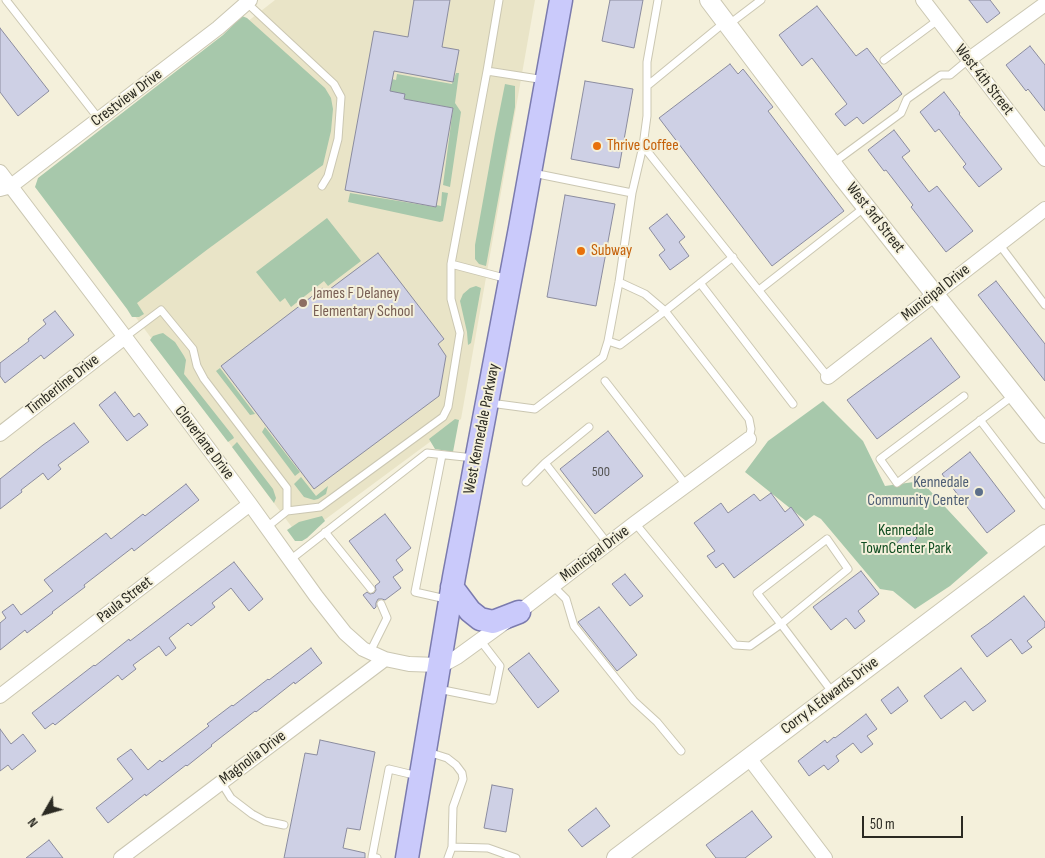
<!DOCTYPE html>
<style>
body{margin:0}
#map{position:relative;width:1045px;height:858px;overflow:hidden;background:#f4f0db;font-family:"Sofia Sans Condensed",sans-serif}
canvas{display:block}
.north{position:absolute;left:20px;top:788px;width:50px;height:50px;-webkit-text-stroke:4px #f4f0db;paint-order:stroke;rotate:232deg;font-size:14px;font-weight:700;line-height:20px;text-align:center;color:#2b2a22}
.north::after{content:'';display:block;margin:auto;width:18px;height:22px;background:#2b2a22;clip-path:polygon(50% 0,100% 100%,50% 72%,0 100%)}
.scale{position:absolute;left:862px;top:816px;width:101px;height:22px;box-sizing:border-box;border:2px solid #2b2a22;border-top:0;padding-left:6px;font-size:15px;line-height:18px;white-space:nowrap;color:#2b2a22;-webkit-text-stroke:4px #f4f0db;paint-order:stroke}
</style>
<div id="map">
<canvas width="1045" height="858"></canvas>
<div class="north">N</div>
<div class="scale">50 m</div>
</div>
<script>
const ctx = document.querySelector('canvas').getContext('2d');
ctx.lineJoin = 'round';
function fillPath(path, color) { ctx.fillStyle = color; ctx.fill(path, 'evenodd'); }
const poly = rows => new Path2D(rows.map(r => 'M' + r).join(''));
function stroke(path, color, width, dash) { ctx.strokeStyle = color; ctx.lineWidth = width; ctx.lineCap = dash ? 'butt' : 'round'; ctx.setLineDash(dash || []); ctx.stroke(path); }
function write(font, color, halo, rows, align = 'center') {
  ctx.font = font + ' "Sofia Sans Condensed",sans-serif'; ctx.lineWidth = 4; ctx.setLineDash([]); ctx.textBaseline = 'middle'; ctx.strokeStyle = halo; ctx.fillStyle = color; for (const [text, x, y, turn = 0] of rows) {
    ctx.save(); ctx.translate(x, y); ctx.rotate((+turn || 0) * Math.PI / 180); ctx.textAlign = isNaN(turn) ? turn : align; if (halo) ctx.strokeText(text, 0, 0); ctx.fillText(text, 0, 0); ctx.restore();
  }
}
fillPath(poly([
 [275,0,535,0,461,419,300,538,38,186]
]), '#e9e4c7');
fillPath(poly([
 [242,16,247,18,325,88,331,98,333,109,331,131,323,165,208,249,137,303,144,314,139,317,132,317,127,309,35,187,38,178,223,35],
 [456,73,459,73,455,103,461,112,450,187,443,185,453,108,404,99,390,91,392,79,396,80,397,74,452,84],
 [505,84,515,86,515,107,486,266,479,264,475,259,475,245,495,134],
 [442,192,448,193,443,221,440,222,348,202,350,193,435,207,436,205,441,206],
 [327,218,361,261,328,286,324,281,291,307,285,298,280,302,256,272],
 [476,286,481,288,471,343,468,345,467,332,460,301,463,294,470,288],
 [163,333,175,342,184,356,186,360,184,374,233,436,234,438,228,442,150,340,153,336,159,334],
 [220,368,255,414,250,415,216,371],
 [823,401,863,441,885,486,921,481,988,553,950,586,915,609,893,591,880,589,821,519,814,515,806,521,745,472,768,441],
 [455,419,459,420,453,452,435,449,429,439],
 [265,427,300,472,295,476,262,432],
 [237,442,273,489,276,498,274,503,232,447],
 [301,477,316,496,328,486,326,494,318,499,314,500,304,497,294,484],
 [322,516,325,521,307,538,302,541,295,541,287,530,299,522]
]), '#a7c8ab');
const building = poly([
 [414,0,450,0,442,47,459,50,453,82,394,71,390,91,405,94,404,99,453,108,436,207,345,190,374,31,408,37,414,0],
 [610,0,643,0,634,48,602,41,610,0],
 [969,0,990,0,1000,13,987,23,969,0],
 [817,6,856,56,867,48,902,94,863,124,857,117,845,126,835,114,847,104,812,58,802,66,779,35,817,6],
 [0,28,49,91,18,116,0,92,0,28],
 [1030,46,1045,65,1045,111,1028,89,1026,91,1006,65,1030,46],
 [730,64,738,74,743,69,773,107,768,111,844,211,772,266,659,118,730,64],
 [585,81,633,89,619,168,571,159,585,81],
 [944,92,960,113,959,114,1002,169,979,187,963,167,966,164,939,129,935,132,920,112,944,92],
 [894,130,910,151,902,157,929,192,937,186,973,231,946,252,911,207,913,205,886,170,884,171,868,150,894,130],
 [565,195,615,204,596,306,547,297,565,195],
 [667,214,685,237,679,242,689,256,670,270,659,255,665,250,649,228,667,214],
 [378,253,444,339,438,344,446,356,439,396,314,489,221,366,323,288,326,292,378,253],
 [996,281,1045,344,1045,381,978,295,996,281],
 [55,311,74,335,44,359,41,355,5,383,0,376,0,363,29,341,28,339,46,324,43,320,55,311],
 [931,338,960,377,877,439,847,400,931,338],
 [115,392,134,417,139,413,148,425,127,441,99,405,115,392],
 [74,423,89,442,58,465,61,469,48,480,43,473,21,490,22,492,0,509,0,479,43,445,74,423],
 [608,431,643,476,595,514,560,469,608,431],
 [970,452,1015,511,987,533,942,474,970,452],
 [186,484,199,500,134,551,132,548,84,585,85,587,52,612,53,613,27,633,25,630,0,650,0,623,6,618,2,612,13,604,21,615,53,591,44,580,106,533,111,539,143,514,145,516,186,484],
 [771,493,785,512,791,507,804,525,734,578,723,563,716,568,707,556,715,551,694,523,721,503,728,513,754,494,760,501,771,493],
 [385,514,411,548,396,560,403,570,393,577,401,588,385,600,382,599,378,599,376,603,376,607,374,609,363,595,367,592,370,594,374,593,376,590,375,586,380,582,349,541,385,514],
 [909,530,917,538,902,554,894,546,909,530],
 [234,562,263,599,249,611,231,588,212,603,215,607,191,626,188,623,169,638,176,648,166,656,159,646,133,665,136,669,122,680,118,675,55,725,53,723,45,729,32,713,94,665,95,666,129,639,130,641,234,562],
 [861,571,879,594,858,611,865,621,855,629,846,618,831,630,813,607,861,571],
 [625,574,643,596,630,606,612,584,625,574],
 [1024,596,1045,622,1045,627,1027,641,1032,647,1022,654,1011,639,987,657,971,636,988,624,1024,596],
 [599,607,637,655,617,671,578,622,599,607],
 [311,648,322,663,295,684,294,682,256,712,255,711,211,745,212,746,187,766,186,765,146,796,145,794,108,823,96,808,133,779,117,759,131,749,148,770,160,760,162,762,209,726,207,724,232,705,233,706,268,679,269,680,311,648],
 [529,653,559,691,538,708,508,669,529,653],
 [961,668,986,701,973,711,965,701,941,719,924,696,961,668],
 [898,687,908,701,891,714,881,700,898,687],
 [866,714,877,729,867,736,873,744,861,753,853,743,836,756,839,761,828,770,824,765,809,776,798,761,825,740,827,743,834,737,835,738,866,714],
 [0,729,11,744,23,734,36,751,12,770,8,765,0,771,0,729],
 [320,740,375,752,360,830,347,828,343,848,365,853,365,858,284,858,305,753,317,755,320,740],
 [492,785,513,789,506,832,484,828,492,785],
 [596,808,610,826,582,847,568,830,596,808],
 [752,811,772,837,745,858,716,858,706,845,752,811],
 [49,840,63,858,26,858,49,840]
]);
fillPath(building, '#ced0e5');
stroke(building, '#8b8c9f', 1);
const service = poly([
 [6,0,99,119],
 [499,0,487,71,545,80],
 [247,3,334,84,341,97,338,139,328,176,322,186],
 [728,25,761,0],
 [884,60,938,20],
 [487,71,451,264,508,279],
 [647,86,647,62,658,0],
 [643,146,647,116,647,86,725,22],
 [833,163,901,113,907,99,941,75,950,75,968,60],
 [533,173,632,193,619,282,608,341],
 [632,193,643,146,828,377],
 [999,244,1045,305],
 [733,257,665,311,749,419,751,429,749,439],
 [700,283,793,404],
 [759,290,865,207],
 [125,337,161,310,193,349,197,366,204,379,287,488,287,511],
 [605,381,686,485],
 [964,396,880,459,897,483,1014,395],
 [490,403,535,409,603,357,608,341,620,345,665,311,645,294,619,282],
 [980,420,1045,505],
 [442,455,415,592,446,599],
 [545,463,589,427],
 [526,482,545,463,608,544],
 [635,523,735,645,750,646,781,624,833,693],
 [267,527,287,511,320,507,443,417,448,407,460,333,451,299,451,264],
 [325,532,371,589],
 [827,539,848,569,781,624,757,593,827,539],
 [290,560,427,453,474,458],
 [553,586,566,599,574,626,634,701,657,722,681,751],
 [370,652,387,618,381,604],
 [438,689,493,700,500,666,480,640],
 [428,752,447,758,456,765,462,773,463,779,453,807,452,847,448,858],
 [221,782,231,798,252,814,265,821,284,825],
 [452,847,488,848,516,858],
 [377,858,372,857,389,769,418,776]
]);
const minor = poly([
 [923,0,1045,159],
 [968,60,1045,4],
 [0,172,125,337,250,504,316,596,345,633,363,649,385,659,409,664,439,665,446,663,457,657,519,612,635,523,749,439],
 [0,189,11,186,218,28,250,0],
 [828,377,1045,209],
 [0,434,125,337],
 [0,696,250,504],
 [749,758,825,858],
 [121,858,385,659]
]);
const tertiary = poly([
 [709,0,843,178,1045,434],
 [616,858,1045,534]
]);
const primary = poly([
 [452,587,470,611,480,619,493,622,519,612],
 [407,858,454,577,520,228,561,0]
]);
stroke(service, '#cbc7b2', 9);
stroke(minor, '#cbc7b2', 16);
stroke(tertiary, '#cbc7b2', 20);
stroke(primary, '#7b7bae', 25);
stroke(service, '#fff', 7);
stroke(minor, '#fff', 14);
stroke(tertiary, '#fff', 18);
stroke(primary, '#cacafb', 22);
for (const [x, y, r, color] of [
 [597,146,5,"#e8710a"],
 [581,251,5,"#e8710a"],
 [303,303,5,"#8d6e63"],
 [979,492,5,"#5c6f8a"]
]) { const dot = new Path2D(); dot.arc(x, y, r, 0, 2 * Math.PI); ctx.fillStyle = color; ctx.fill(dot); stroke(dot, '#f4f0db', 2); }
write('14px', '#545453', null, [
 ["500",601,472]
]);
write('16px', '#2b2a22', '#f4f0db', [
 ["West 4th Street",984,80,52],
 ["Crestview Drive",127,98,-37],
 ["West 3rd Street",875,218,52],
 ["Municipal Drive",936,293,-38],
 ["Timberline Drive",63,385,-38],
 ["West Kennedale Parkway",482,429,-79],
 ["Cloverlane Drive",204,443,53],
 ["Municipal Drive",595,554,-37],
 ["Paula Street",125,600,-38],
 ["Corry A Edwards Drive",830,696,-37],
 ["Magnolia Drive",253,758,-37]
]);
write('16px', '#c56008', '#f4f0db', [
 ["Thrive Coffee",607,146],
 ["Subway",591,251]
], 'left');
write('16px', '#785e54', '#f4f0db', [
 ["James F Delaney",313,294],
 ["Elementary School",313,312]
], 'left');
write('16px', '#4e5e75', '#f4f0db', [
 ["Kennedale",969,483],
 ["Community Center",969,501]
], 'right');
write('16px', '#114e22', '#f4f0db', [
 ["Kennedale",906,531],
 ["TownCenter Park",906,549]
]);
</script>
